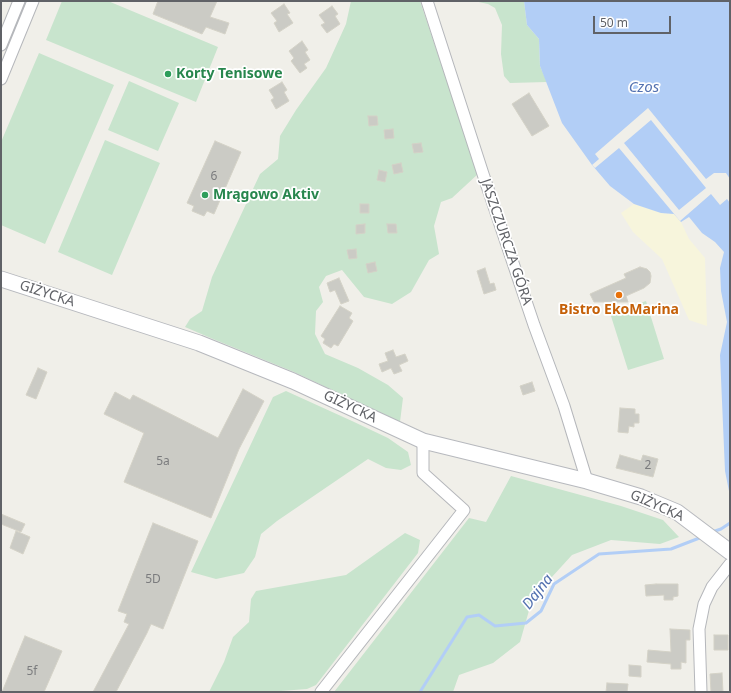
<!DOCTYPE html>
<meta charset="utf-8">
<style>
body{margin:0}
#map{position:relative;width:731px;height:693px;overflow:hidden;background:#f0efe9;font-family:"Noto Sans",sans-serif}
canvas{display:block}
.frame{position:absolute;inset:0;border:2px solid #606267;pointer-events:none}
.scale{position:absolute;left:593px;top:16px;width:78px;height:18px;box-sizing:border-box;border:2px solid #606267;border-top:0;padding-left:5px;font-size:12px;line-height:14px;white-space:nowrap;color:#606267;-webkit-text-stroke:3px #fff;paint-order:stroke}
</style>
<div id="map">
<canvas width="731" height="693"></canvas>
<div class="frame"></div>
<div class="scale">50 m</div>
</div>
<script>
const ctx = document.querySelector('canvas').getContext('2d');
ctx.lineJoin = 'round';
function fillPath(path, color) { ctx.fillStyle = color; ctx.fill(path, 'evenodd'); }
const poly = rows => new Path2D(rows.map(r => 'M' + r).join(''));
function stroke(path, color, width, dash) { ctx.strokeStyle = color; ctx.lineWidth = width; ctx.lineCap = dash ? 'butt' : 'round'; ctx.setLineDash(dash || []); ctx.stroke(path); }
function write(font, color, halo, rows, align = 'center') {
  ctx.font = font + ' "Noto Sans",sans-serif'; ctx.lineWidth = 3.5; ctx.setLineDash([]); ctx.textBaseline = 'middle'; ctx.strokeStyle = halo; ctx.fillStyle = color; for (const [text, x, y, turn = 0] of rows) {
    ctx.save(); ctx.translate(x, y); ctx.rotate((+turn || 0) * Math.PI / 180); ctx.textAlign = isNaN(turn) ? turn : align; if (halo) ctx.strokeText(text, 0, 0); ctx.fillText(text, 0, 0); ctx.restore();
  }
}
fillPath(poly([
 [62,1,108,1,218,47,196,102,46,40],
 [351,1,420,1,478,174,452,198,441,202,434,226,439,254,429,260,411,292,392,304,364,297,342,270,326,276,319,287,323,302,316,311,315,334,325,354,358,368,388,385,403,398,400,422,294,372,213,339,185,327,190,319,202,311,212,277,260,174,278,159,280,136,296,110,326,68,346,24],
 [474,1,524,1,527,25,539,39,540,66,547,82,510,83,504,76,501,54,502,25,495,8,488,4],
 [39,53,114,85,45,244,1,225,1,142],
 [129,81,179,103,158,151,108,130],
 [105,140,160,163,112,275,58,252],
 [646,301,664,359,628,370,610,313],
 [286,391,352,421,388,438,408,452,411,465,401,470,386,468,368,459,277,521,261,534,255,557,244,573,216,579,191,572,273,397],
 [511,476,621,506,663,520,679,537,660,544,611,540,572,555,551,578,530,607,520,642,493,663,459,675,453,692,334,692,469,518,486,522],
 [405,533,420,540,418,553,316,685,307,689,281,691,279,692,209,692,224,662,233,637,249,622,251,599,256,591,346,575]
]), '#c8e4cd');
fillPath(poly([
 [634,204,661,213,674,214,681,222,689,239,705,258,707,326,689,320,662,259,633,232,621,213]
]), '#f7f5dc');
fillPath(poly([
 [524,1,730,1,730,496,725,471,720,355,727,322,721,291,720,268,724,252,715,242,702,233,689,217,681,222,674,214,661,213,634,204,610,186,592,165,562,123,540,66,539,39,527,25]
]), '#b2cef6');
fillPath(poly([
 [648,108,706,179,714,173,726,173,730,179,730,203,727,199,720,205,711,194,680,221,619,148,595,168,592,165,599,159,595,154],
 [651,120,706,188,679,210,624,143]
]), '#f0efe9');
stroke(poly([
 [712,532,721,529,730,523],
 [420,692,467,617,479,615,495,626,526,623,541,611,554,584,599,554,671,549,702,537]
]), '#b2cef6', 3);
const building = poly([
 [158,1,217,1,210,17,229,23,225,34,206,27,202,34,153,14,158,1],
 [284,4,290,13,287,14,293,23,279,32,274,23,277,21,271,13,284,4],
 [332,6,338,14,335,16,340,24,327,33,321,25,325,23,319,15,332,6],
 [302,41,308,50,305,52,310,60,304,64,307,68,300,73,291,61,294,58,289,51,302,41],
 [282,82,287,90,284,92,289,101,276,109,271,100,274,98,269,90,282,82],
 [529,93,549,126,532,136,512,104,529,93],
 [368,116,377,116,378,125,369,126,368,116],
 [393,129,394,138,385,139,384,130,393,129],
 [215,141,241,152,214,214,207,211,204,216,192,211,194,206,187,203,215,141],
 [421,143,423,152,414,153,412,144,421,143],
 [401,163,403,172,394,174,392,165,401,163],
 [379,170,387,172,385,182,377,180,379,170],
 [360,204,369,204,369,213,360,213,360,204],
 [365,224,365,233,356,234,356,225,365,224],
 [387,224,396,224,397,233,388,233,387,224],
 [356,249,357,258,349,259,347,250,356,249],
 [375,262,377,271,368,273,366,264,375,262],
 [640,267,647,269,650,272,651,276,650,283,644,288,626,296,628,302,594,302,590,294,626,278,624,274,640,267],
 [485,268,490,284,494,283,496,290,484,294,477,271,485,268],
 [339,278,349,301,341,304,335,290,330,292,327,283,339,278],
 [340,306,352,313,349,318,353,321,338,346,334,344,331,348,323,343,325,339,321,336,340,306],
 [393,350,396,357,405,354,408,361,399,365,402,371,394,374,391,368,382,372,379,364,388,361,385,353,393,350],
 [38,368,47,372,36,399,26,395,38,368],
 [532,382,535,391,523,395,520,386,532,382],
 [243,389,264,401,239,449,211,518,124,482,144,433,104,414,115,392,130,400,133,395,218,438,243,389],
 [620,408,635,409,635,414,639,414,639,423,634,423,634,427,629,426,628,433,618,432,620,408],
 [620,455,641,461,643,455,658,459,653,477,616,468,620,455],
 [1,514,25,524,21,532,1,524,1,514],
 [153,523,198,541,163,629,151,624,147,633,116,692,93,692,129,624,124,622,127,614,118,611,153,523],
 [16,531,30,537,23,554,10,548,16,531],
 [656,584,678,584,678,596,673,597,673,600,664,600,664,595,646,596,645,585,656,584],
 [670,629,690,630,690,640,686,640,686,663,681,662,681,669,671,669,671,664,647,662,648,650,671,652,670,629],
 [714,635,728,635,728,650,714,650,714,635],
 [25,636,62,651,44,692,2,692,25,636],
 [629,665,641,666,641,677,629,676,629,665],
 [722,673,723,692,711,692,710,674,722,673],
 [607,683,628,684,627,692,606,692,607,683]
]);
fillPath(building, '#cbcbc5');
stroke(building, '#d4d2c7', 1);
const street = poly([
 [427,1,483,174,534,325,564,406,587,481],
 [1,45,19,1],
 [1,79,33,1],
 [321,692,464,510,423,473,423,441],
 [701,692,699,629,704,604,712,587,730,564]
]);
const secondary = poly([
 [1,279,199,343,293,381,423,441,587,481,641,497,677,512,730,552]
]);
stroke(street, '#b5b7bb', 13);
stroke(secondary, '#b7b9be', 17);
stroke(street, '#fff', 11);
stroke(secondary, '#fff', 15);
for (const [x, y, r, color] of [
 [168,74,4,"#2e9e5b"],
 [205,195,4,"#2e9e5b"],
 [619,295,4,"#e8710a"]
]) { const dot = new Path2D(); dot.arc(x, y, r, 0, 2 * Math.PI); ctx.fillStyle = color; ctx.fill(dot); stroke(dot, '#fff', 1.5); }
write('12px', '#7b7c7e', null, [
 ["6",214,177],
 ["5a",163,462],
 ["2",648,466],
 ["5D",153,580],
 ["5f",32,672]
]);
write('bold 14px', '#27864d', '#fff', [
 ["Korty Tenisowe",176,74],
 ["Mrągowo Aktiv",213,195]
], 'left');
write('14px', '#606267', '#fff', [
 ["JASZCZURCZA GÓRA",506,242,71],
 ["GIŻYCKA",47,294,18],
 ["GIŻYCKA",350,407,25],
 ["GIŻYCKA",657,506,24]
]);
write('bold 14px', '#c56008', '#fff', [
 ["Bistro EkoMarina",619,310]
]);
write('italic 15px', '#5371b0', '#fff', [
 ["Czos",644,88],
 ["Dajna",538,592,-52]
]);
</script>
